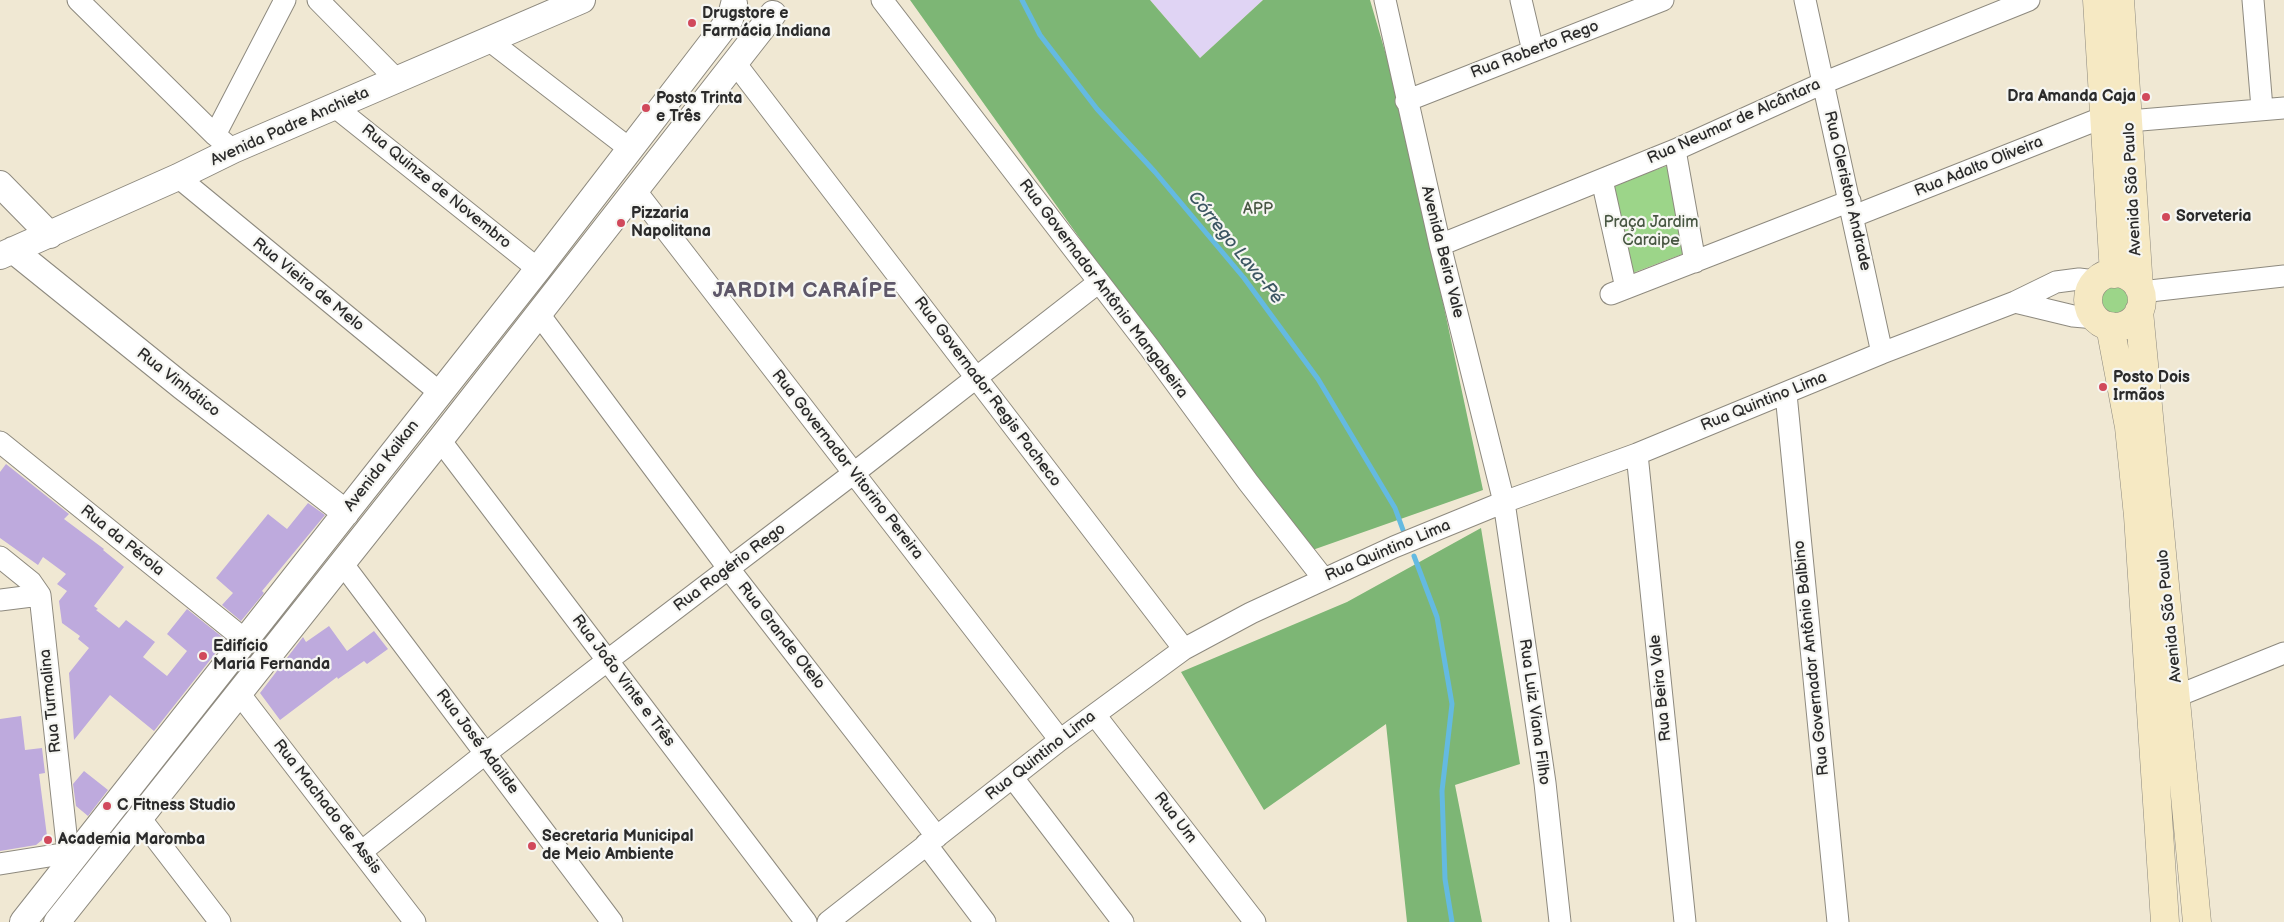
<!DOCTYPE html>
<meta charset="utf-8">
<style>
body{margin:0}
canvas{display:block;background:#f0e8d3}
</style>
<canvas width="2284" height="922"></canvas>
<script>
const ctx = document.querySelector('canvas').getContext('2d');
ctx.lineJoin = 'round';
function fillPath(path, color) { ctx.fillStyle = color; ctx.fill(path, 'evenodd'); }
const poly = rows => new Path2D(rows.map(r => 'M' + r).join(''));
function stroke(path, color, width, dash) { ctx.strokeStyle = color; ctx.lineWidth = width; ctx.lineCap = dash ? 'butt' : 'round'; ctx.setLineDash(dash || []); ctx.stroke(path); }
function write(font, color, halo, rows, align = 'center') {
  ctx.font = font + ' "Balsamiq Sans",sans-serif'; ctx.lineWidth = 4.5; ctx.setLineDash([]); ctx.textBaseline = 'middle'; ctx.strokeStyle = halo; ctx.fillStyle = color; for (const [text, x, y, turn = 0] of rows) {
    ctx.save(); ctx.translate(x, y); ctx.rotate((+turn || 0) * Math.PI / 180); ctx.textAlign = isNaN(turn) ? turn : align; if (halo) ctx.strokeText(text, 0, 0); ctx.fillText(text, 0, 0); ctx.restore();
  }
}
fillPath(poly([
 [1150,0,1263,0,1200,58]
]), '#e0d4f4');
fillPath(poly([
 [1667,166,1685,253,1630,274,1612,185],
 [2119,277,2134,286,2130,318,2121,322,2092,309,2091,301,2097,284]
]), '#9cd589');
fillPath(poly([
 [910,0,1150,0,1200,58,1263,0,1370,0,1401,106,1483,490,1304,553],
 [1481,528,1520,764,1455,785,1482,922,1407,922,1386,724,1264,810,1181,672,1347,602]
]), '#7db675');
stroke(poly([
 [1022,0,1040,35,1097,109,1155,172,1244,278,1318,379,1395,508,1403,530],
 [1414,556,1437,617,1452,704,1442,791,1445,879,1452,922]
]), '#64bae1', 5);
fillPath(poly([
 [6,464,69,514,64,519,104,549,103,550,124,567,94,606,98,609,96,610,119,628,126,620,155,642,143,657,167,676,187,651,167,634,187,609,226,640,154,731,110,695,74,740,69,673,89,648,78,639,80,636,62,623,59,601,67,591,57,584,66,574,43,557,38,565,0,538,0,472],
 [308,503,325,515,262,591,264,593,241,621,222,605,233,593,216,578,268,514,287,529],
 [329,626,347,651,374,631,388,649,367,664,364,661,338,679,337,677,280,720,260,693,303,637,306,642],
 [21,716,25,750,42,748,45,773,39,774,47,836,36,845,0,851,0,719],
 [84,771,108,790,88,816,76,806,73,784]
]), '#beaadd');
const minor = poly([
 [78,0,215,135,233,150],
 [318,0,398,81],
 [882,0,1149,347,1248,482,1323,578],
 [1385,0,1440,245,1504,502,1545,783,1560,922],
 [1521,0,1533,51],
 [1805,0,1882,353],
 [2253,0,2262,108],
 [490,41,630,149],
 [735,63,1184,649],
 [1406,101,1663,0],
 [334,106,538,269],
 [2129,121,2284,108],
 [215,135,285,0],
 [1675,150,1695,262],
 [178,177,439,392],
 [1602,180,1626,288],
 [635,190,1060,740],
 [1854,216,2104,117],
 [1440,245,1675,150,1823,83,2029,0],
 [2141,292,2284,276],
 [1611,294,1850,201],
 [2015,302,2073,316,2095,318],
 [538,313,729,569,937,837],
 [1786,394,1838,922],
 [440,440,806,922],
 [0,442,244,639],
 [1637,454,1685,922],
 [0,557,31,582,40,595,69,862],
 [342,563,612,922],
 [0,600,40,595],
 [238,692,415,922],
 [2177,696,2284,653],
 [1095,715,1255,922],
 [1013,778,1123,922],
 [140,818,220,922],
 [926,844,985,922],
 [361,852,486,753,854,473,1099,282],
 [0,864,68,853],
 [828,922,1060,740,1184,649,1251,613,1394,547,1504,502,1637,454,1882,353,2015,302,2056,282,2079,279,2095,281]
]);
const tertiary = poly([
 [0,184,50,235],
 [13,250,183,387,346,513],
 [0,256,178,177,233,150,582,0],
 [23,922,538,269,730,19,734,4],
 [57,922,440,440,773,14]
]);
const secondary = poly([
 [2097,0,2114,274],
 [2120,0,2139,288],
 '2088 300a27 27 0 1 1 54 0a27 27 0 1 1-54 0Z',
 [2139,311,2197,922],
 [2110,326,2129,427,2138,516,2165,922]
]);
stroke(minor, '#8e8a7f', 23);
stroke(tertiary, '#8e8a7f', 28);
stroke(secondary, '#8e8a7f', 29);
stroke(minor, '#fff', 21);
stroke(tertiary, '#fff', 26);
stroke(secondary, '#f6e9c3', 28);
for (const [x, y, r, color] of [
 [692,23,5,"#d1495b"],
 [2146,97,5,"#d1495b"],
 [646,108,5,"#d1495b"],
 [2166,217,5,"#d1495b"],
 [621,223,5,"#d1495b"],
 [2103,387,5,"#d1495b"],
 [203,656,5,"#d1495b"],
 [107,806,5,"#d1495b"],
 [48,840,5,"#d1495b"],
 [532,846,5,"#d1495b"]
]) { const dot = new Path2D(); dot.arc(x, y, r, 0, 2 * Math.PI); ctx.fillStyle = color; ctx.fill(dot); stroke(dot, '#f6f6f2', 2); }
write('bold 16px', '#2b2b2b', '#f6f6f2', [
 ["Drugstore e",702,14],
 ["Farmácia Indiana",702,32],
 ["Dra Amanda Caja",2136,97,"right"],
 ["Posto Trinta",656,99],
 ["e Três",656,117],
 ["Pizzaria",631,214],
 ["Napolitana",631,232],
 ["Sorveteria",2176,217],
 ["Posto Dois",2113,378],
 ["Irmãos",2113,396],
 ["Edifício",213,647],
 ["Maria Fernanda",213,665],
 ["C Fitness Studio",117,806],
 ["Secretaria Municipal",542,837],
 ["de Meio Ambiente",542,855],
 ["Academia Maromba",58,840]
], 'left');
write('16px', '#2b2b2b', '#f6f6f2', [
 ["Rua Roberto Rego",1535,50,-21],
 ["Rua Neumar de Alcântara",1734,122,-24],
 ["Avenida Padre Anchieta",290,127,-24],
 ["Rua Adalto Oliveira",1979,167,-22],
 ["Rua Quinze de Novembro",436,187,39],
 ["Avenida São Paulo",2133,189,-93],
 ["Rua Cleriston Andrade",1847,191,77],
 ["Avenida Beira Vale",1442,252,76],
 ["Rua Vieira de Melo",308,285,39],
 ["Rua Governador Antônio Mangabeira",1103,289,53],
 ["Rua Vinhático",178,383,38],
 ["Rua Governador Regis Pacheco",987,392,53],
 ["Rua Quintino Lima",1764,402,-22],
 ["Rua Governador Vitorino Pereira",847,465,52],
 ["Avenida Kaikan",382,466,-52],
 ["Rua da Pérola",122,541,39],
 ["Rua Quintino Lima",1388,551,-23],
 ["Rua Rogério Rego",730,568,-37],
 ["Avenida São Paulo",2170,616,-96],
 ["Rua Grande Otelo",781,636,52],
 ["Rua Governador Antônio Balbino",1812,658,-96],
 ["Rua João Vinte e Três",623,681,53],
 ["Rua Beira Vale",1661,688,-96],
 ["Rua Turmalina",51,701,-96],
 ["Rua Luiz Viana Filho",1534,712,82],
 ["Rua José Adailde",477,742,53],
 ["Rua Quintino Lima",1041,756,-38],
 ["Rua Machado de Assis",327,807,52],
 ["Rua Um",1175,818,52]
]);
write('16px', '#475642', '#f6f6f2', [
 ["APP",1258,210],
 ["Praça Jardim",1651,223],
 ["Caraipe",1651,241]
]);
write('italic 18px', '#3c5662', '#f6f6f2', [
 ["Córrego Lava-Pé",1235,248,51]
]);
ctx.letterSpacing = '1px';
write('bold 21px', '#5e5769', '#f6f6f2', [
 ["JARDIM CARAÍPE",805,292]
]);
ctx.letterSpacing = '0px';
</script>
